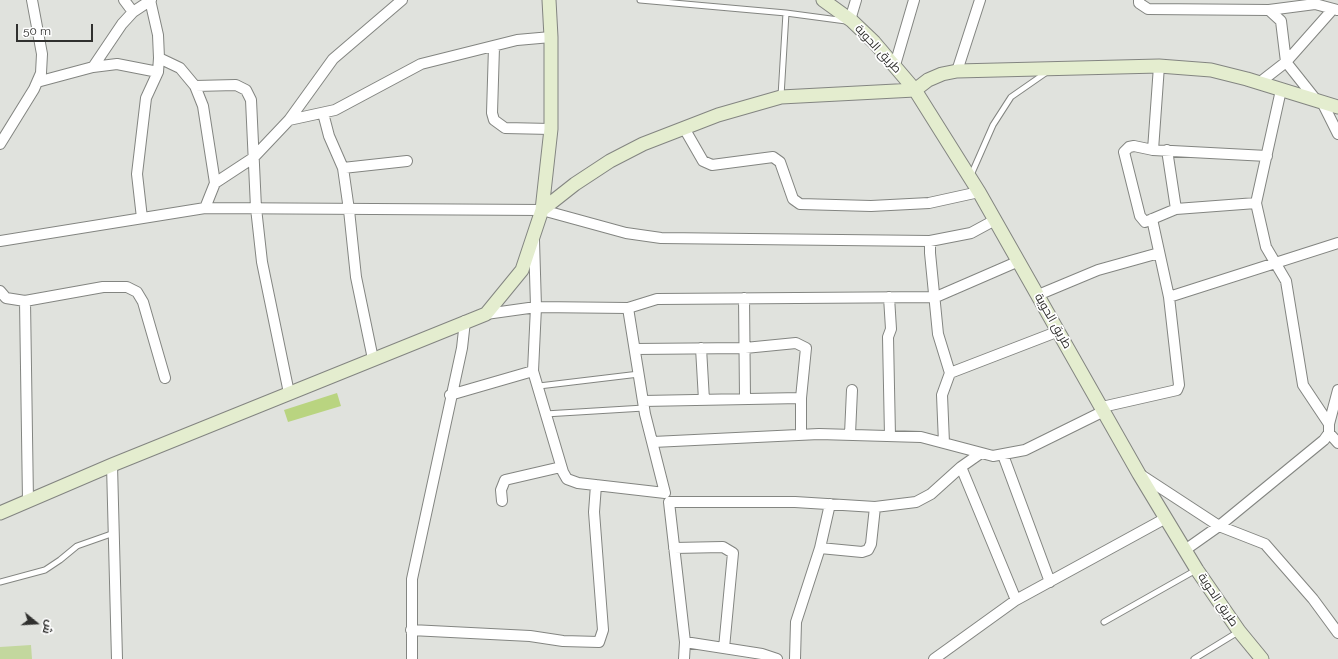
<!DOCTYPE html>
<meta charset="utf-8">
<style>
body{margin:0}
#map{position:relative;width:1338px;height:659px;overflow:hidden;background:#e0e2dd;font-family:Raleway,Cairo,sans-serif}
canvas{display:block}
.north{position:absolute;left:16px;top:603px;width:40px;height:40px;-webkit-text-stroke:3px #fff;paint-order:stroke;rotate:108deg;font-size:11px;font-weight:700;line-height:16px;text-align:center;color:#30302e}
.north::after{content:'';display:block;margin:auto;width:14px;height:18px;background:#30302e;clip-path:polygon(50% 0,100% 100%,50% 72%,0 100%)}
.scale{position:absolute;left:16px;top:24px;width:77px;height:18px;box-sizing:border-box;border:2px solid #30302e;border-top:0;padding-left:5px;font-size:12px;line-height:14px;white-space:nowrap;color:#30302e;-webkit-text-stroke:3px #fff;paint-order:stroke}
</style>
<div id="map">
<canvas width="1338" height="659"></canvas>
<div class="north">ش</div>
<div class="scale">50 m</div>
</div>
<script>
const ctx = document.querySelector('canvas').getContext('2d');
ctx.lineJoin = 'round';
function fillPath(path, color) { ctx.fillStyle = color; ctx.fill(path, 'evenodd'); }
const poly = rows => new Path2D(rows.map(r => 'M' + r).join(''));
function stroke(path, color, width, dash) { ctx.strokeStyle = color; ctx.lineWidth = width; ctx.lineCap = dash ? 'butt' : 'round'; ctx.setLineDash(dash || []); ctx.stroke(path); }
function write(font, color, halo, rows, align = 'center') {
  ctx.font = font + ' Raleway,Cairo,sans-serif'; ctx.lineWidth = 3.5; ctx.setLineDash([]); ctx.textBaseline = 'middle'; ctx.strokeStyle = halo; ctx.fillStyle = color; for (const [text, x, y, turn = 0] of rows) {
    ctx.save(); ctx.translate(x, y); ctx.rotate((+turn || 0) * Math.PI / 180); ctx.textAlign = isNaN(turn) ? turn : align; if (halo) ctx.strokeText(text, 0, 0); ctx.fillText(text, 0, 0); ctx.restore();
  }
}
fillPath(poly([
 [31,645,32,659,0,659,0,647]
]), '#c3d79e');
fillPath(poly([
 [337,393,341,406,288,422,284,410]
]), '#b9d480');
const lane = poly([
 [640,0,786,13,846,21],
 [781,96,786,13],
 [971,175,993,125,1011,97,1047,72],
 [539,386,639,374],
 [545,414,644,408],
 [0,582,45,570,60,560,77,546,114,533],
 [1104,622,1196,570],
 [1194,659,1238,632]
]);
const street = poly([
 [124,0,133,12],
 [1139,0,1139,3,1148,9,1269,10,1281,21,1286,62,1259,83],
 [1269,10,1315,4,1337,10],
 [850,20,856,0],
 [494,47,492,113,494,120,505,128,551,129],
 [159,58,180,68,195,86,203,106,215,183],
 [895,65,914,0],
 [1159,66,1153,150,1267,156],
 [93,67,122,24,133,12,151,0],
 [957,71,980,0],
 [37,82,93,67,117,64,158,72],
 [195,86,236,85,246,90,251,100,256,208,262,262,289,393],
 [1317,101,1286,62,1333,9],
 [1322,102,1338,134],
 [323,113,329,136,343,168,349,210,356,277,373,359],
 [289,120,335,110,421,64,517,40,551,37],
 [684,128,703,161,712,165,773,157,780,162,793,199,800,204,871,206,929,203,979,192],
 [0,144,34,89,41,73,42,54,32,0],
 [1153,150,1134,146,1129,147,1124,152,1140,216,1145,222,1176,209],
 [1167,150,1176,209,1256,203],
 [343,168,407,161],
 [205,208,215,183,253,158,289,120,333,59,402,0],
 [142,218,137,174,146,98,158,72,159,58,158,35,150,0],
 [1152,219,1169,297,1338,243],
 [0,241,205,208,542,210,626,233,661,238,930,241,971,233,995,220],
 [930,241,930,253,938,334,950,373,942,395,944,443],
 [0,291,6,298,25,301,103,287,127,287,137,292,143,302,165,378],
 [1038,295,1098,270,1159,253],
 [889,297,891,329,888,337,890,436],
 [744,298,745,398],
 [25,301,28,501],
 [628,308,657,299,936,297,1019,261],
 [486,314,536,307,628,308,645,414,665,493,578,483,567,479,563,472,533,371,536,307,534,240],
 [701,348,704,400],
 [635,349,745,348,796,343,806,348,801,398,643,401],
 [950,373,1059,331],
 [450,395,533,371],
 [801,398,801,434],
 [1102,407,1177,390,1179,385,1169,297],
 [1329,424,1338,390],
 [1329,433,1338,443],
 [850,434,852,390],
 [653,442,819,434,921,437,993,456,1025,450,1104,411],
 [1003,455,1050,582],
 [112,465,117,659],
 [961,467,1016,600],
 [1141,475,1219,526,1265,544,1313,599,1338,633],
 [502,501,501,490,505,480,561,467],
 [674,548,723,547,733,553,724,648],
 [820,548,862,552,868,550,871,544,875,507],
 [1185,550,1219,526,1324,440,1329,433,1329,424,1303,385,1286,281,1266,247,1256,203,1281,90],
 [411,630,530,636,563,641,599,642,603,630,594,512,596,485],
 [685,642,762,654,777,659],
 [412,659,412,579,462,348,465,321],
 [684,659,685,642,669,502,795,502,875,507,916,502,931,494,961,467,981,453],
 [795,659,796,622,820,548,830,504],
 [934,659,1016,600,1166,518]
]);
const secondary = poly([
 [823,0,852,21,874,42,915,90,979,192,1139,474,1197,570,1239,631,1262,659],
 [542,210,575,184,610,161,643,144,718,115,781,97,915,90,928,80,942,74,957,71,1159,66,1211,70,1247,79,1338,107],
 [0,513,112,465,486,314,522,270,542,210,551,129,551,37,549,0]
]);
stroke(lane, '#838581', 7);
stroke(street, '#838581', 12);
stroke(secondary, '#838581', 15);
stroke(lane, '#fff', 5);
stroke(street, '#fff', 10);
stroke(secondary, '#e4edcf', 13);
write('12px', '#30302e', '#fff', [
 ["طريق الحوية",878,49,47],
 ["طريق الحوية",1053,321,60],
 ["طريق الحوية",1218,600,56]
]);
</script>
